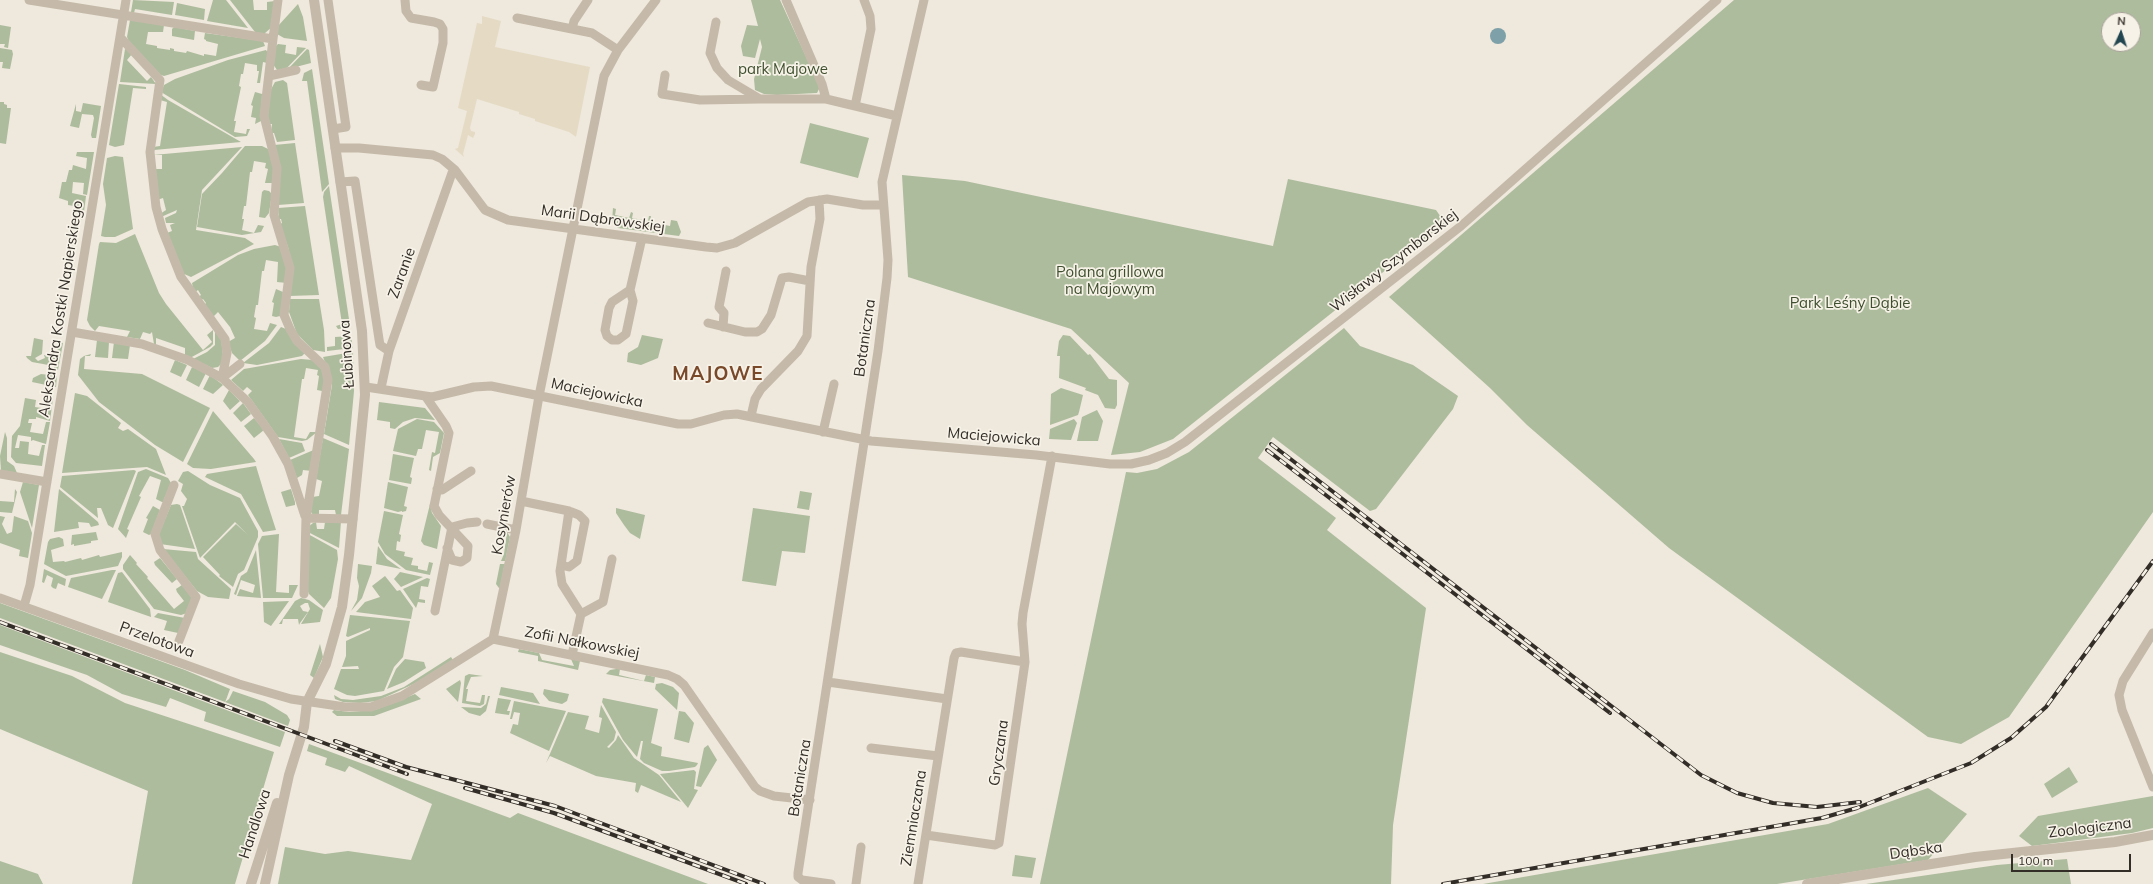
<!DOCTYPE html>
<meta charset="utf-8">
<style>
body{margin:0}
#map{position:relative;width:2153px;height:884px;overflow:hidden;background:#efe8dc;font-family:Mulish,sans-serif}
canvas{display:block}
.north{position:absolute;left:2101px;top:12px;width:40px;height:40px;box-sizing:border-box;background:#f7f2e7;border:1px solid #a9a39b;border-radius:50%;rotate:3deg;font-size:11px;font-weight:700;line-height:16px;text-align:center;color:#332d28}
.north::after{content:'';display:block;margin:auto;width:14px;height:18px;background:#224650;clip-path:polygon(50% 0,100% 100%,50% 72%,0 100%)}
.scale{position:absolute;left:2011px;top:854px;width:120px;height:18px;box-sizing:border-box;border:2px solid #332d28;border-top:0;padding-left:5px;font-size:12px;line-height:14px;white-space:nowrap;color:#332d28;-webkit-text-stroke:3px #f7f2e7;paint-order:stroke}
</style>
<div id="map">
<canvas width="2153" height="884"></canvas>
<div class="north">N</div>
<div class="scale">100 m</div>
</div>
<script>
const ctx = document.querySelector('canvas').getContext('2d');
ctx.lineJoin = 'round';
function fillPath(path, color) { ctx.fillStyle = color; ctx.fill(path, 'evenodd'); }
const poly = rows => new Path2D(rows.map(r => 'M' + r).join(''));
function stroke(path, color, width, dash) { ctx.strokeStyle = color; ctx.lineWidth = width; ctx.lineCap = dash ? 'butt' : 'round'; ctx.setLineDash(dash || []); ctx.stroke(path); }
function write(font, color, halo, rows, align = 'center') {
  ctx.font = font + ' Mulish,sans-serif'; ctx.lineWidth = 3.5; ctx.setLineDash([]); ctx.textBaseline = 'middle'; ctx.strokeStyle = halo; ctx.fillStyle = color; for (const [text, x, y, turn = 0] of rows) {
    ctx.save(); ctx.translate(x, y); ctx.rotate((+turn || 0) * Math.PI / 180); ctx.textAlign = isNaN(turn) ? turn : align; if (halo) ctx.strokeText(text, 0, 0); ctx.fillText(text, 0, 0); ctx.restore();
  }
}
fillPath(poly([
 [133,0,174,2,172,15,135,9,134,13,131,12],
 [213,0,226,0,248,28,207,21],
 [230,0,253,0,254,10,267,10,267,2,275,1,273,26,264,34,255,32],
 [751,0,780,0,820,87,817,93,777,95,764,94,755,90,754,79,762,47,760,39,755,58,743,56,741,46,747,25,758,26],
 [1734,0,2153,0,2153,512,2009,717,1961,744,1928,737,1669,548,1527,425,1490,388,1389,297],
 [2109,20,2133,20,2133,44,2109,44],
 [177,3,205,9,204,20,175,15],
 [298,4,303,17,307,41,284,38,277,34,278,26],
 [130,20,164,25,163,32,148,32,146,44,157,46,157,48,170,50,170,48,174,49,174,51,186,53,187,51,204,56,204,54,216,56,218,44,206,41,206,40,204,39,205,33,263,41,265,46,164,76,161,75,130,44,127,37],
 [0,25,11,27,8,48,4,47,5,44,0,44],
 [174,27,195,31,194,40,172,36,172,29],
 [278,44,286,45,285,53,296,55,297,47,306,48,284,71,277,70,273,64,275,47],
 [0,48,12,50,13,54,10,69,2,68,3,62,0,62],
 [125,49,128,50,132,54,127,60,147,81,151,77,156,84,120,82],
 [307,49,309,50,311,63,288,69],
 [266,50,268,53,267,63,263,62,260,83,257,83,259,71,257,71,257,65,245,63,243,74,241,74,239,86,241,87,234,121,236,121,234,132,246,134,247,129,250,129,247,136,235,137,161,92,164,85,175,79,228,60],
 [312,69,329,184,322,192,307,81,302,81,304,73],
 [283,80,287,83,295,140,277,142,274,133,271,133,272,124,270,124,268,118,269,93,275,82],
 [119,84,146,87,146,89,133,88,124,145,115,147,109,145],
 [255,92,262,94,261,121,255,124,256,118,251,117,253,106,251,105],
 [160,94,168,100,241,142,154,150,153,147,160,146,167,102,160,100],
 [0,102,4,102,4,104,7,105,7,108,11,108,6,144,0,143],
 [83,103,101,106,96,138,92,138,91,135,94,118,93,115,82,114,79,128,70,126,76,104,76,111,81,112],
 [810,123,869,138,858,178,800,163],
 [295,143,304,203,278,205,274,145],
 [245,146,262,146,270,150,274,166,272,183,265,183,268,169,265,168,266,163,254,161,252,172,250,172,246,206,244,206,242,219,244,219,242,230,254,233,258,225,264,226,261,232,242,235,197,227,202,194,222,173],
 [242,147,202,190,196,230,245,238,254,244,191,277,182,273,167,233,172,231,170,225,175,223,166,223,165,218,176,213,177,210,161,217,160,214,166,210,163,198,157,200,154,169,162,169,162,155,153,155],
 [77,152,94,152,87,195,83,194,84,183,73,182,72,193,86,196,83,220,79,219,80,207,68,205,68,201,59,198,62,182,66,182,69,170,72,170,73,165,86,169,87,158,76,156],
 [115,156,123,157,133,229,115,237,105,237,101,236,106,205,103,184,107,158],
 [902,175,965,181,1273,246,1288,179,1436,210,1445,223,1173,439,1140,452,1111,455,1129,383,1071,329,908,277],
 [329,186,350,326,347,328,338,329,336,326,342,324,323,197,324,192],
 [264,190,269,191,272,194,269,213,265,218,259,217,262,192],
 [305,206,319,295,289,296,289,250,280,224,282,223,281,219,279,219,278,208],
 [613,208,616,209,615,215,629,218,631,212,633,213,632,218,648,221,649,216,651,216,650,222,670,226,671,220,677,221,681,232,679,236,618,228,612,222],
 [135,234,159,293,166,304,203,350,212,342,207,335,213,330,213,344,210,347,190,358,185,356,185,348,156,338,156,345,154,344,152,332,150,334,143,332,140,339,127,337,130,331,99,326,95,331,90,326,87,320,99,244,100,242,116,243],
 [275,245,281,247,287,268,287,283,277,282,278,262,266,260,264,271,262,271,258,305,256,305,254,317,256,318,254,329,267,331,270,323,277,325,265,341,240,361,232,353,228,342,235,338,230,327,218,312,213,317,203,306,206,303,203,299,200,301,197,298,201,295,198,290,194,293,192,283,238,255,254,249],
 [276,289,283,292,281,312,280,316,276,317,272,316,274,303,272,302],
 [290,299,319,299,324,330,325,352,313,350,297,334,289,312],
 [281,327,286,329,306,352,302,356,257,365,243,363,269,343],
 [1344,328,1360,346,1413,365,1458,396,1453,409,1376,509,1370,511,1273,437,1258,458,1336,518,1327,530,1426,608,1393,825,1391,884,1040,884,1126,472,1137,473,1157,469,1189,452],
 [215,332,221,338,223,355,221,364,218,367,212,368,193,359,207,352,215,345],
 [642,335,663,339,658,358,641,365,627,362,628,353,638,347],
 [1063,335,1070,336,1088,355,1090,354,1109,379,1117,380,1117,405,1115,409,1105,408,1098,395,1085,390,1086,388,1059,378,1060,356,1057,356,1059,341],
 [351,336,353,348,327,351,327,347,335,346,335,337],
 [34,338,43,340,42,354,35,358,38,361,45,358,44,355,56,357,59,342,63,343,58,370,54,370,54,366,32,362,27,358,26,356,31,356],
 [97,340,109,342,108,358,95,357],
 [114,342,130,345,128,359,112,358],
 [353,352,354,391,349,445,324,434,332,385,331,377,323,357],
 [91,354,90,356,85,356,84,369,142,374,210,408,183,462,155,445,99,402,78,375,80,359,84,356],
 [301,359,313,360,324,372,324,390,322,391,317,390,319,376,317,375,318,370,306,368,304,379,302,379,294,437,306,439,310,432,317,432,307,440,302,441,278,437,248,395,252,391,247,387,243,391,231,380,244,369],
 [175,360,187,365,181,377,170,372],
 [192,367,206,373,199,387,186,380],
 [41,374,57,376,56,387,32,382,33,378],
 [210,375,223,385,213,394,203,389],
 [1061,388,1083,395,1079,412,1078,415,1050,425,1051,394],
 [229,390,240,401,230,410,223,401],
 [75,393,87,396,121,423,118,428,123,431,128,429,156,449,166,475,147,467,62,473],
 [50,397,53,398,50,421,36,417,36,419,29,419,28,423,32,423,30,432,43,434,46,422,50,422,46,444,33,440,31,441,31,437,18,435,15,448,19,448,20,441,29,442,28,454,39,456,42,445,45,445,42,466,16,463,11,457,12,436,20,426,25,398,36,400,35,407,47,409],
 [379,402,425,408,435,420,415,418,403,422,395,429,390,428,390,422,377,420],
 [243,403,251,414,241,422,233,413],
 [1097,410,1103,421,1098,441,1077,441,1082,417],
 [213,411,254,459,256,462,211,469,193,468,187,464],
 [254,418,264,430,254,438,244,426],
 [417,419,434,422,444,433,440,453,433,457,431,471,429,470,432,452,435,453,439,432,426,430,422,449,418,449,416,456,393,451,398,429],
 [1074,419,1077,423,1071,440,1049,439,1050,429],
 [5,432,7,438,7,461,14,466,17,473,1,471,0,456],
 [323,438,349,449,341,515,336,515,335,510,319,510,319,515,313,515,311,512,312,497,319,496,322,481,316,479],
 [279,439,302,443,305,451,289,458],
 [316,449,312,471,303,470,302,475,297,478,290,460],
 [393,454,414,458,410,477,412,478,411,484,389,480],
 [256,466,266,499,276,530,263,532,241,494,205,477,207,474],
 [146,469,168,478,171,483,163,502,162,502,156,499,161,480,150,476,139,496,141,497,127,529,129,530,126,538,118,529,138,472],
 [134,470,136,471,113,528,108,525,101,508,97,508,98,518,60,487,62,476],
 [188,471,210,485,240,498,258,531,258,537,244,570,238,574,233,587,219,576,220,575,203,557,236,524,248,535,235,522,200,558,182,506,184,506,187,499,181,491,183,484,178,481,183,472],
 [23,482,39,485,32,528,20,492],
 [388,482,408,487,404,506,407,507,406,511,402,512,402,511,398,512,384,508],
 [15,489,17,492,12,513,0,512,0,501,14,502],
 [59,489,98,522,99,525,91,527,89,523,78,522,79,528,54,532],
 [291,489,295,502,295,505,286,507,281,492],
 [800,491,812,493,809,510,797,508],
 [177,504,180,505,195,549,160,544,158,536,171,505],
 [430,504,432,513,441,526,437,549,424,545,421,541],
 [153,506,160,510,151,534,149,535,143,532,148,519,146,518],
 [616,508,645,515,640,539,630,533,624,525,616,513],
 [753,508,810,516,805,553,782,551,776,586,742,581],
 [384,511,403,515,399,534,401,535,400,542,397,541,396,550,405,552,404,556,413,558,411,565,418,566,418,569,427,571,429,562,433,563,430,575,406,570,385,554,378,542],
 [0,516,5,517,2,524,7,534,12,532,14,516,28,521,32,533,28,558,19,556,20,550,0,543],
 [341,521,339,548,308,532,308,527,313,523,316,522,317,529,324,529,325,522],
 [96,532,98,540,91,541,91,543,74,546,74,544,71,545,72,535],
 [507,532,510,537,500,588,499,588,496,584,500,564,505,564,505,561,501,561,504,554],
 [279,534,276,592,289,593,289,585,298,585,292,598,263,598,258,544,262,536],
 [308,534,337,550,338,559,331,598,324,608,309,594,307,589],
 [59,537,63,539,64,546,51,550,53,562,64,561,65,562,81,558,82,560,99,555,100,557,122,552,122,557,118,566,66,576,44,564,48,542,50,539],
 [378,546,387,559,401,569,376,564],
 [163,549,196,552,198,559,231,589,229,599,208,597,197,591],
 [256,550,261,598,237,596,240,589,253,593,255,585,241,580,236,595,234,594,241,576,247,572],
 [130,555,137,563,136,564,148,577,147,578,174,609,184,601,177,592,176,589,182,585,192,597,187,613,181,615,154,609,123,569,123,565],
 [160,558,177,579,172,583,155,565,154,562],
 [358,564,372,566,371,573,362,598,351,611,357,600,359,586,357,578],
 [44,569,66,579,65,586,58,583,56,589,53,588,51,586,53,578,47,575,44,583,42,582],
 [112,570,116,570,102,599,68,587,71,578],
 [122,572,150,609,151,617,108,602,118,573],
 [400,572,423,577,401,587,394,579],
 [385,576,397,591,400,590,413,608,411,619,356,612,365,602,380,597,372,586],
 [427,578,430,579,428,587,421,586,419,599,425,600,425,603,418,602,416,608,403,589],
 [301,598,309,600,323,610,320,622,301,624,310,609,308,603,305,603,300,606,303,611,308,612,300,623,299,625,298,619,283,619,282,624,279,624,295,601],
 [289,601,271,626,264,622,263,602],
 [0,603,185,670,230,689,226,700,225,702,0,618],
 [158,613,185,618,178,633,164,630,167,621,154,617],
 [350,615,410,621,403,657,394,667,384,691,355,696,347,695,334,689,341,669,359,669,358,666,342,667,346,656,346,641,370,630,370,628,348,637,346,636],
 [0,625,285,732,280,747,204,721,206,712,170,698,166,707,122,694,87,675,0,645],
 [320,644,323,657,314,678,310,675],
 [519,649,539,653,542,660,574,666,571,659,580,661,578,670,538,661,538,656,518,652],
 [0,652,72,676,125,703,274,752,235,884,132,884,148,791,0,729],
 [451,657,453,660,418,682,377,701,360,703,343,702,335,699,334,695,341,699,353,700,381,696,404,687],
 [405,659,424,662,426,668,404,682,387,689,396,669],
 [616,669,620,669,619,675,644,681,646,675,655,677,654,683,606,674,610,670],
 [469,674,483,676,471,677,466,689,468,689,466,701,480,703,482,695,485,695,484,704,480,706,462,703,465,676],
 [460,680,461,683,458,702,446,689],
 [662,683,673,687,679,693,677,710,655,689,656,684],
 [501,687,533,693,540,704,499,695],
 [544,689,569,694,567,701,562,704,549,701,543,694],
 [233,691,265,702,287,715,290,720,288,726,225,702,229,699],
 [415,694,421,699,374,716,337,716,332,712,334,710,349,712,375,710],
 [488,696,490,696,486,711,480,716,469,713,461,707,481,708,486,704],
 [498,698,511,700,507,711,510,711,509,715,495,713],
 [603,698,658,709,651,743,662,747,661,756,698,763,697,765,695,767,669,771,662,771,644,763,640,759,643,741,641,741,637,757,623,740,602,702],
 [514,701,566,711,549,751,510,733,513,724,518,725,520,713,514,712,512,719,510,719],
 [601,705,616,732,614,740,607,747,609,748,616,740,618,735,634,758,659,775,681,802,641,785,638,793,635,791,636,783,596,776,550,756,546,763,568,712,589,716,585,729,599,733,602,718,599,717],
 [679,711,685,712,694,723,689,743,674,739],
 [309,744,510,818,518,813,708,884,278,884,285,847,325,854,348,851,411,860,432,804,349,766,345,772,325,765,327,758,307,751],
 [708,745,717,760,701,787,696,786,704,748],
 [2069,767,2078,782,2052,798,2044,784],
 [694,770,696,772,694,789,698,790,688,808,660,774],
 [1928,788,1967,814,1928,860,1777,884,1483,884,1828,824],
 [2153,796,2153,828,2132,833,2032,846,2019,836,2038,816],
 [1015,855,1036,858,1032,878,1012,876],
 [2067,859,2071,884,1866,884,1997,865],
 [0,861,38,874,43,884,0,884]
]), '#adbc9d');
fillPath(poly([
 [482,16,501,21,495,47,590,67,576,137,569,132,535,121,535,119,519,114,519,112,477,99,470,128,471,131,475,132,475,134,473,138,468,135,463,154,464,157,455,149,458,148,467,111,458,108,477,23,482,24]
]), '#e5dbc4');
fillPath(poly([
 '1490 36a8 8 0 1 1 16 0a8 8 0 1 1-16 0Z'
]), '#7ea0a8');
stroke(poly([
 [29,0,273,39,264,116,277,168,274,215,290,268,284,315,290,329,297,341,325,367,328,380,306,518,304,594],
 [328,0,346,127,333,129],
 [405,0,406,11,411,18,434,22,440,24,443,29,443,43,433,87,421,85],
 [786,0,822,84,826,99],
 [517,18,592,33,618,50],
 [716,22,710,53,717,68,728,80,760,99,826,99,897,116],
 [572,29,574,21,588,0],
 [120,37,160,80,150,152,156,207,162,229,181,277,225,339,227,353,222,378],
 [273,39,278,0],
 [665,75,662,94,700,100,760,99],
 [269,76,296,70],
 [855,106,871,29,870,16,864,0],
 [335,148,359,148,433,155,442,159,455,170,485,210,508,220,706,247,717,248,735,243,808,202,827,199,863,205,883,205],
 [340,182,355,181,379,339,380,345,389,351],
 [630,290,612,302,609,308,605,330,607,336,612,340,618,340,626,334,633,301,630,290,642,238],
 [708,323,745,332,757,332,762,329,771,315,782,278,789,277,810,281],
 [723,327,724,313,719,307,726,271],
 [72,332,142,344,188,360,222,378,248,402,273,437,288,464,305,516],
 [222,378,240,364],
 [366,387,432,397,474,387,491,386,678,424,691,424,724,415,737,414,871,441,1036,455,1110,464,1131,464,1149,460,1167,453,1185,442,1461,226,1717,0],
 [381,388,389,351,452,173,455,170],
 [426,397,446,426,449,433,434,506,439,515,468,546,467,558,461,562,452,560,447,548],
 [751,416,755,399,761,389,798,351,807,336,811,267,820,219,819,200],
 [823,432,834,384],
 [0,474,47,482],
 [174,485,155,534,160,550,196,597,179,641],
 [437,489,442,490,471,471],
 [521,501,569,511,579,515,585,521,577,561,569,567,561,565,560,571,562,584,581,614,572,655],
 [306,518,353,519],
 [487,524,516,530],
 [452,527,467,523,477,522],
 [561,565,569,511],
 [0,598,239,684,291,699,345,707,371,707,402,696,493,639,668,675,677,679,684,685,755,787,760,791,774,796,810,800],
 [24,606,30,585,126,0],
 [435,611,452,527],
 [581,614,603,602,612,559],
 [2153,633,2123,681,2119,695,2122,710,2153,787],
 [493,639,516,530,539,396,604,76,618,50,656,0],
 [1025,662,1022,624,1023,613,1052,456],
 [828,682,947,699],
 [871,748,938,756],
 [831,884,802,880,798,877,798,873,878,351,887,278,888,260,882,182,924,0],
 [856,884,861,847],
 [918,884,954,658,956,653,961,652,1025,662,999,843,995,845,926,835]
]), '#c5baa9', 9);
stroke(poly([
 [251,884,277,803],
 [265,884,289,775,304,727,307,702,326,664,342,607,349,555,365,395,362,331,314,0],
 [1807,884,1975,857,2115,842,2153,835]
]), '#c5baa9', 10);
const rail = poly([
 [1271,444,1701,775,1737,793,1773,803,1817,807,1860,802],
 [1267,450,1610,713],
 [0,622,407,774],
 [335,741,406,767,555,806,764,884],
 [465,788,554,813,746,884],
 [1443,884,1822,818,1857,808,1971,763,2011,738,2046,707,2153,561]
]);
stroke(rail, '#332d28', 4);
stroke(rail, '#f7f2e7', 2.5, [8]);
write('15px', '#3e4f2f', '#f7f2e7', [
 ["park Majowe",783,69],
 ["Polana grillowa",1110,272],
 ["na Majowym",1110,289],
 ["Park Leśny Dąbie",1850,303]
]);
write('15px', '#332d28', '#f7f2e7', [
 ["Marii Dąbrowskiej",603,219,8],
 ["Wisławy Szymborskiej",1394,261,-38],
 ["Zaranie",402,273,-70],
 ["Aleksandra Kostki Napierskiego",61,309,-81],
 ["Botaniczna",865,338,-82],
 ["Łubinowa",347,354,-94],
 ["Maciejowicka",597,393,12],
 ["Maciejowicka",994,437,5],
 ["Kosynierów",504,515,-80],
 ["Przelotowa",157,640,20],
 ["Zofii Nałkowskiej",582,643,11],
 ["Gryczana",999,753,-82],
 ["Botaniczna",800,778,-81],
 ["Ziemniaczana",914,818,-81],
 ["Handlowa",255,824,-72],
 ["Zoologiczna",2090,828,-7],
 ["Dąbska",1916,851,-8]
]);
ctx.letterSpacing = '1px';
write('bold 19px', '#79492a', '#f7f2e7', [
 ["MAJOWE",718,374]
]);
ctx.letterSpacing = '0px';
</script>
